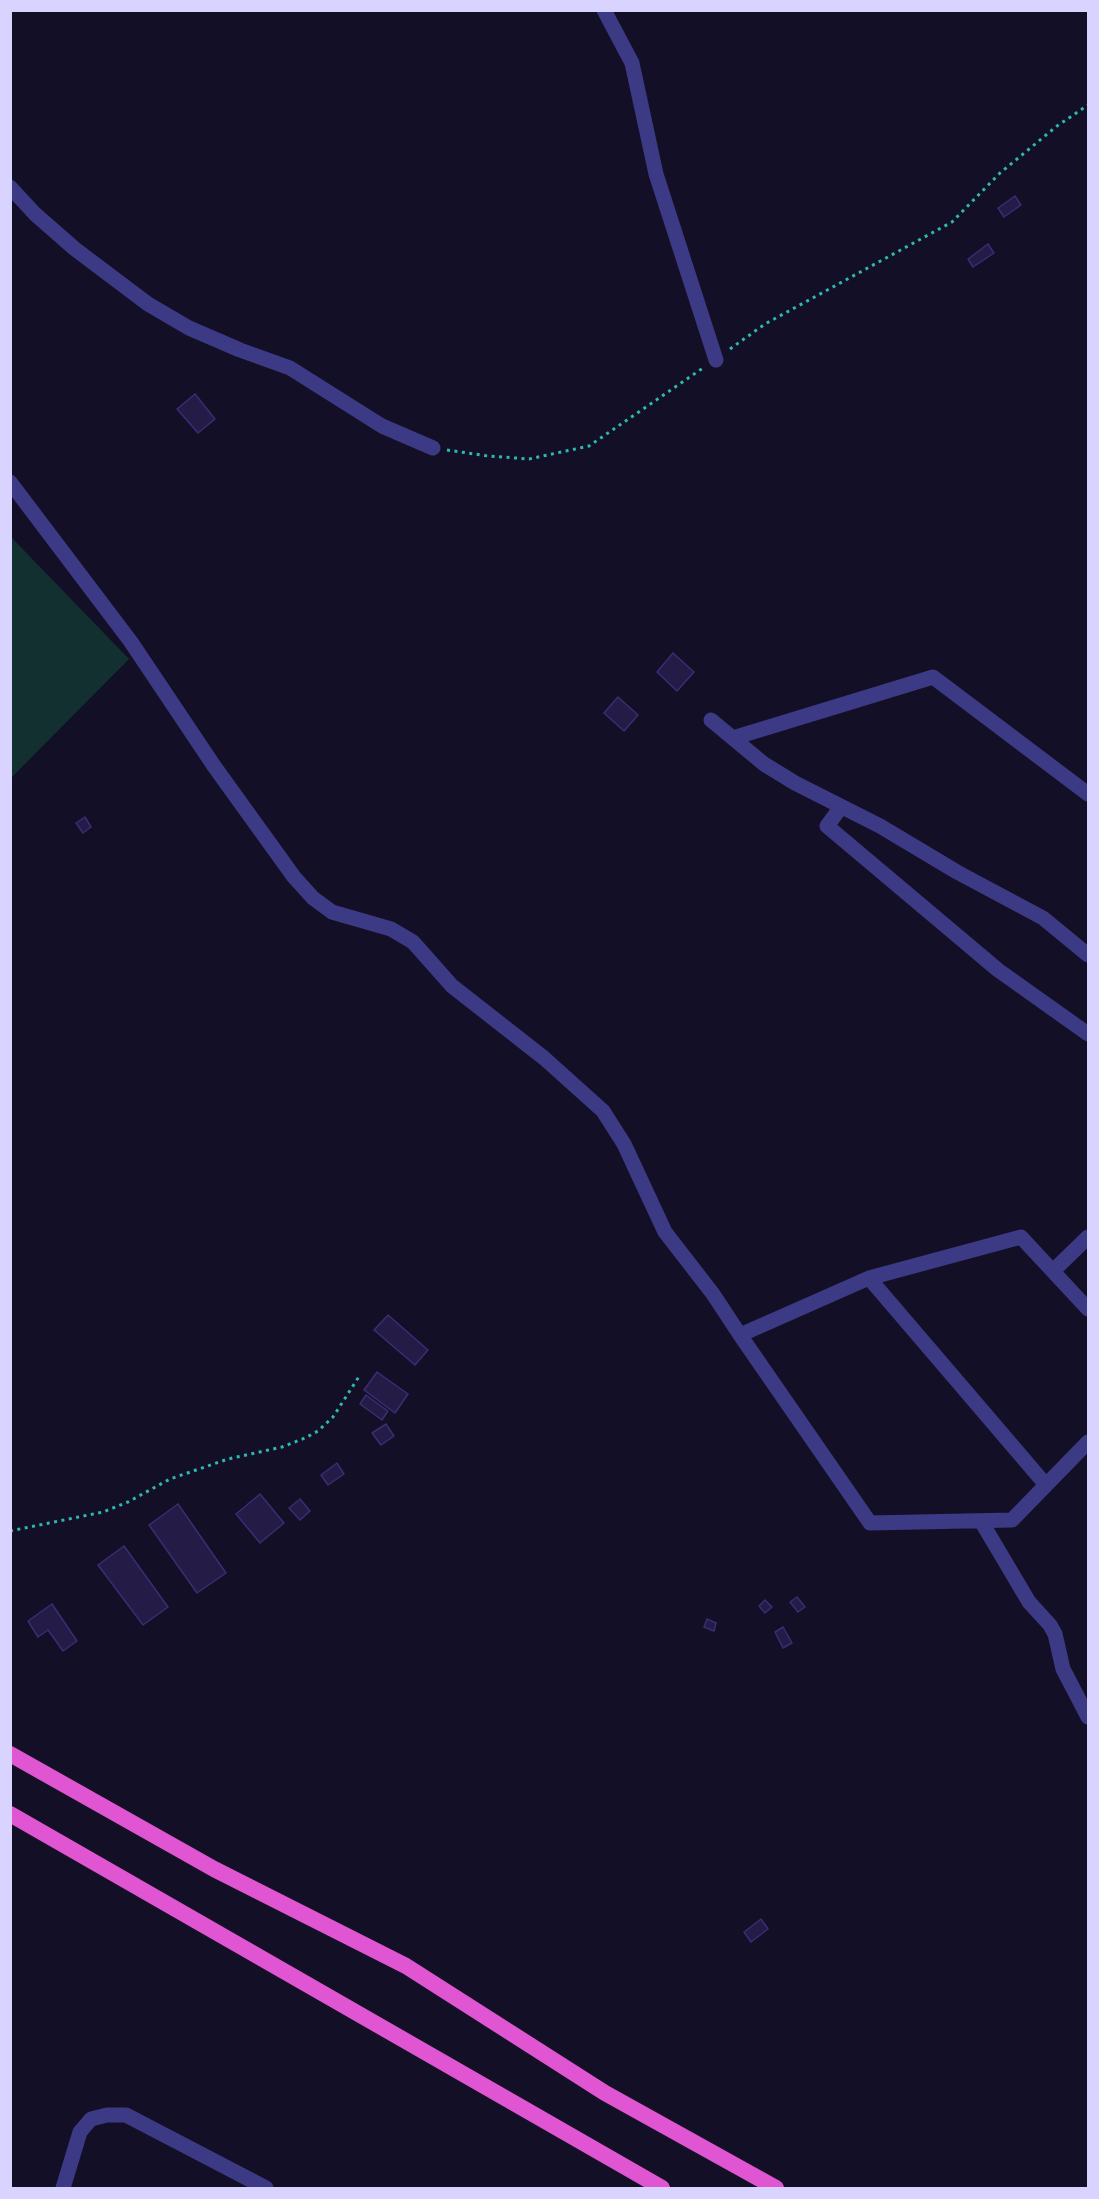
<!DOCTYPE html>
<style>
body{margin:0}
#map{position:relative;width:1099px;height:2199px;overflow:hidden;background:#130f26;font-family:"Space Grotesk",sans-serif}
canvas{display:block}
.frame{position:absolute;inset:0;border:12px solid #d9d4ff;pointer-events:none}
</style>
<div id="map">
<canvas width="1099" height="2199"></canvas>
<div class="frame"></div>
</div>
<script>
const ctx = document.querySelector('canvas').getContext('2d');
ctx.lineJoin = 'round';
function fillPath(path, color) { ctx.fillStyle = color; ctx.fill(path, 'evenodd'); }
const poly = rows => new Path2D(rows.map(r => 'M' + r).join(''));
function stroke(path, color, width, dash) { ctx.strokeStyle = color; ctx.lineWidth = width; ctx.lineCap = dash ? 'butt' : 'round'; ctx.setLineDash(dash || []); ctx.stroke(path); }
fillPath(poly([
 [11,537,129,659,11,778]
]), '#12302f');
const building = poly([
 [1015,196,1021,205,1004,217,998,208,1015,196],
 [988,244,994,253,973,267,968,259,988,244],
 [195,394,215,419,198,433,177,409,195,394],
 [673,653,694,672,677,691,657,672,673,653],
 [618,697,638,715,624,731,604,713,618,697],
 [85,817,91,827,83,833,76,823,85,817],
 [388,1315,428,1350,415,1365,374,1330,388,1315],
 [377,1372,408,1394,395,1413,364,1390,377,1372],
 [366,1395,388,1411,382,1420,360,1404,366,1395],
 [386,1424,394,1436,381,1445,372,1433,386,1424],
 [337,1463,344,1474,328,1485,321,1475,337,1463],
 [260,1494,284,1523,260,1543,236,1514,260,1494],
 [300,1499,310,1511,300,1520,289,1508,300,1499],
 [178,1504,226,1573,197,1593,149,1525,178,1504],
 [124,1546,168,1607,143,1625,98,1565,124,1546],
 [797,1597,805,1607,798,1612,790,1602,797,1597],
 [765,1600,772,1607,765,1613,759,1606,765,1600],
 [52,1604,77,1641,63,1651,48,1630,38,1637,28,1621,52,1604],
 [707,1619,716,1623,714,1631,704,1627,707,1619],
 [783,1627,792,1643,783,1648,775,1632,783,1627],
 [761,1919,768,1929,751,1942,744,1932,761,1919]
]);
fillPath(building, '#241b47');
stroke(building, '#3b2d73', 1.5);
stroke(poly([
 [730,349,765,324,952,222,1000,173,1057,126,1088,105],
 [447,450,488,456,529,459,589,446,703,368],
 [10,1531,103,1512,128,1502,170,1479,228,1459,282,1447,305,1438,318,1431,333,1417,360,1375]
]), '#2fb8b0', 3, [3, 4.5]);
stroke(poly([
 [604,10,632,63,656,174,716,360],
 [10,187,35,214,75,249,148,304,189,328,240,350,290,368,382,426,433,448],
 [10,482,131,642,214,766,294,877,313,898,332,912,391,929,413,942,452,986,544,1058,603,1111,624,1144,665,1232,713,1294,740,1335],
 [711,720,764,764,795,783,880,826,957,872,1043,918,1088,955],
 [733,738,933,677,1088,794],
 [841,807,827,826,998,970,1088,1034],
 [1053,1271,1088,1237],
 [869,1278,1046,1485],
 [1088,1309,1021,1237,869,1278,740,1335,870,1523,1012,1520,1088,1442],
 [981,1521,1029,1602,1050,1625,1055,1634,1063,1669,1088,1717],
 [63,2188,80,2132,91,2119,107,2115,126,2115,266,2188]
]), '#3d3a85', 15);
stroke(poly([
 [10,1754,214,1869,406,1966,605,2093,776,2188],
 [10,1814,662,2188]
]), '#e055d1', 16);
</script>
